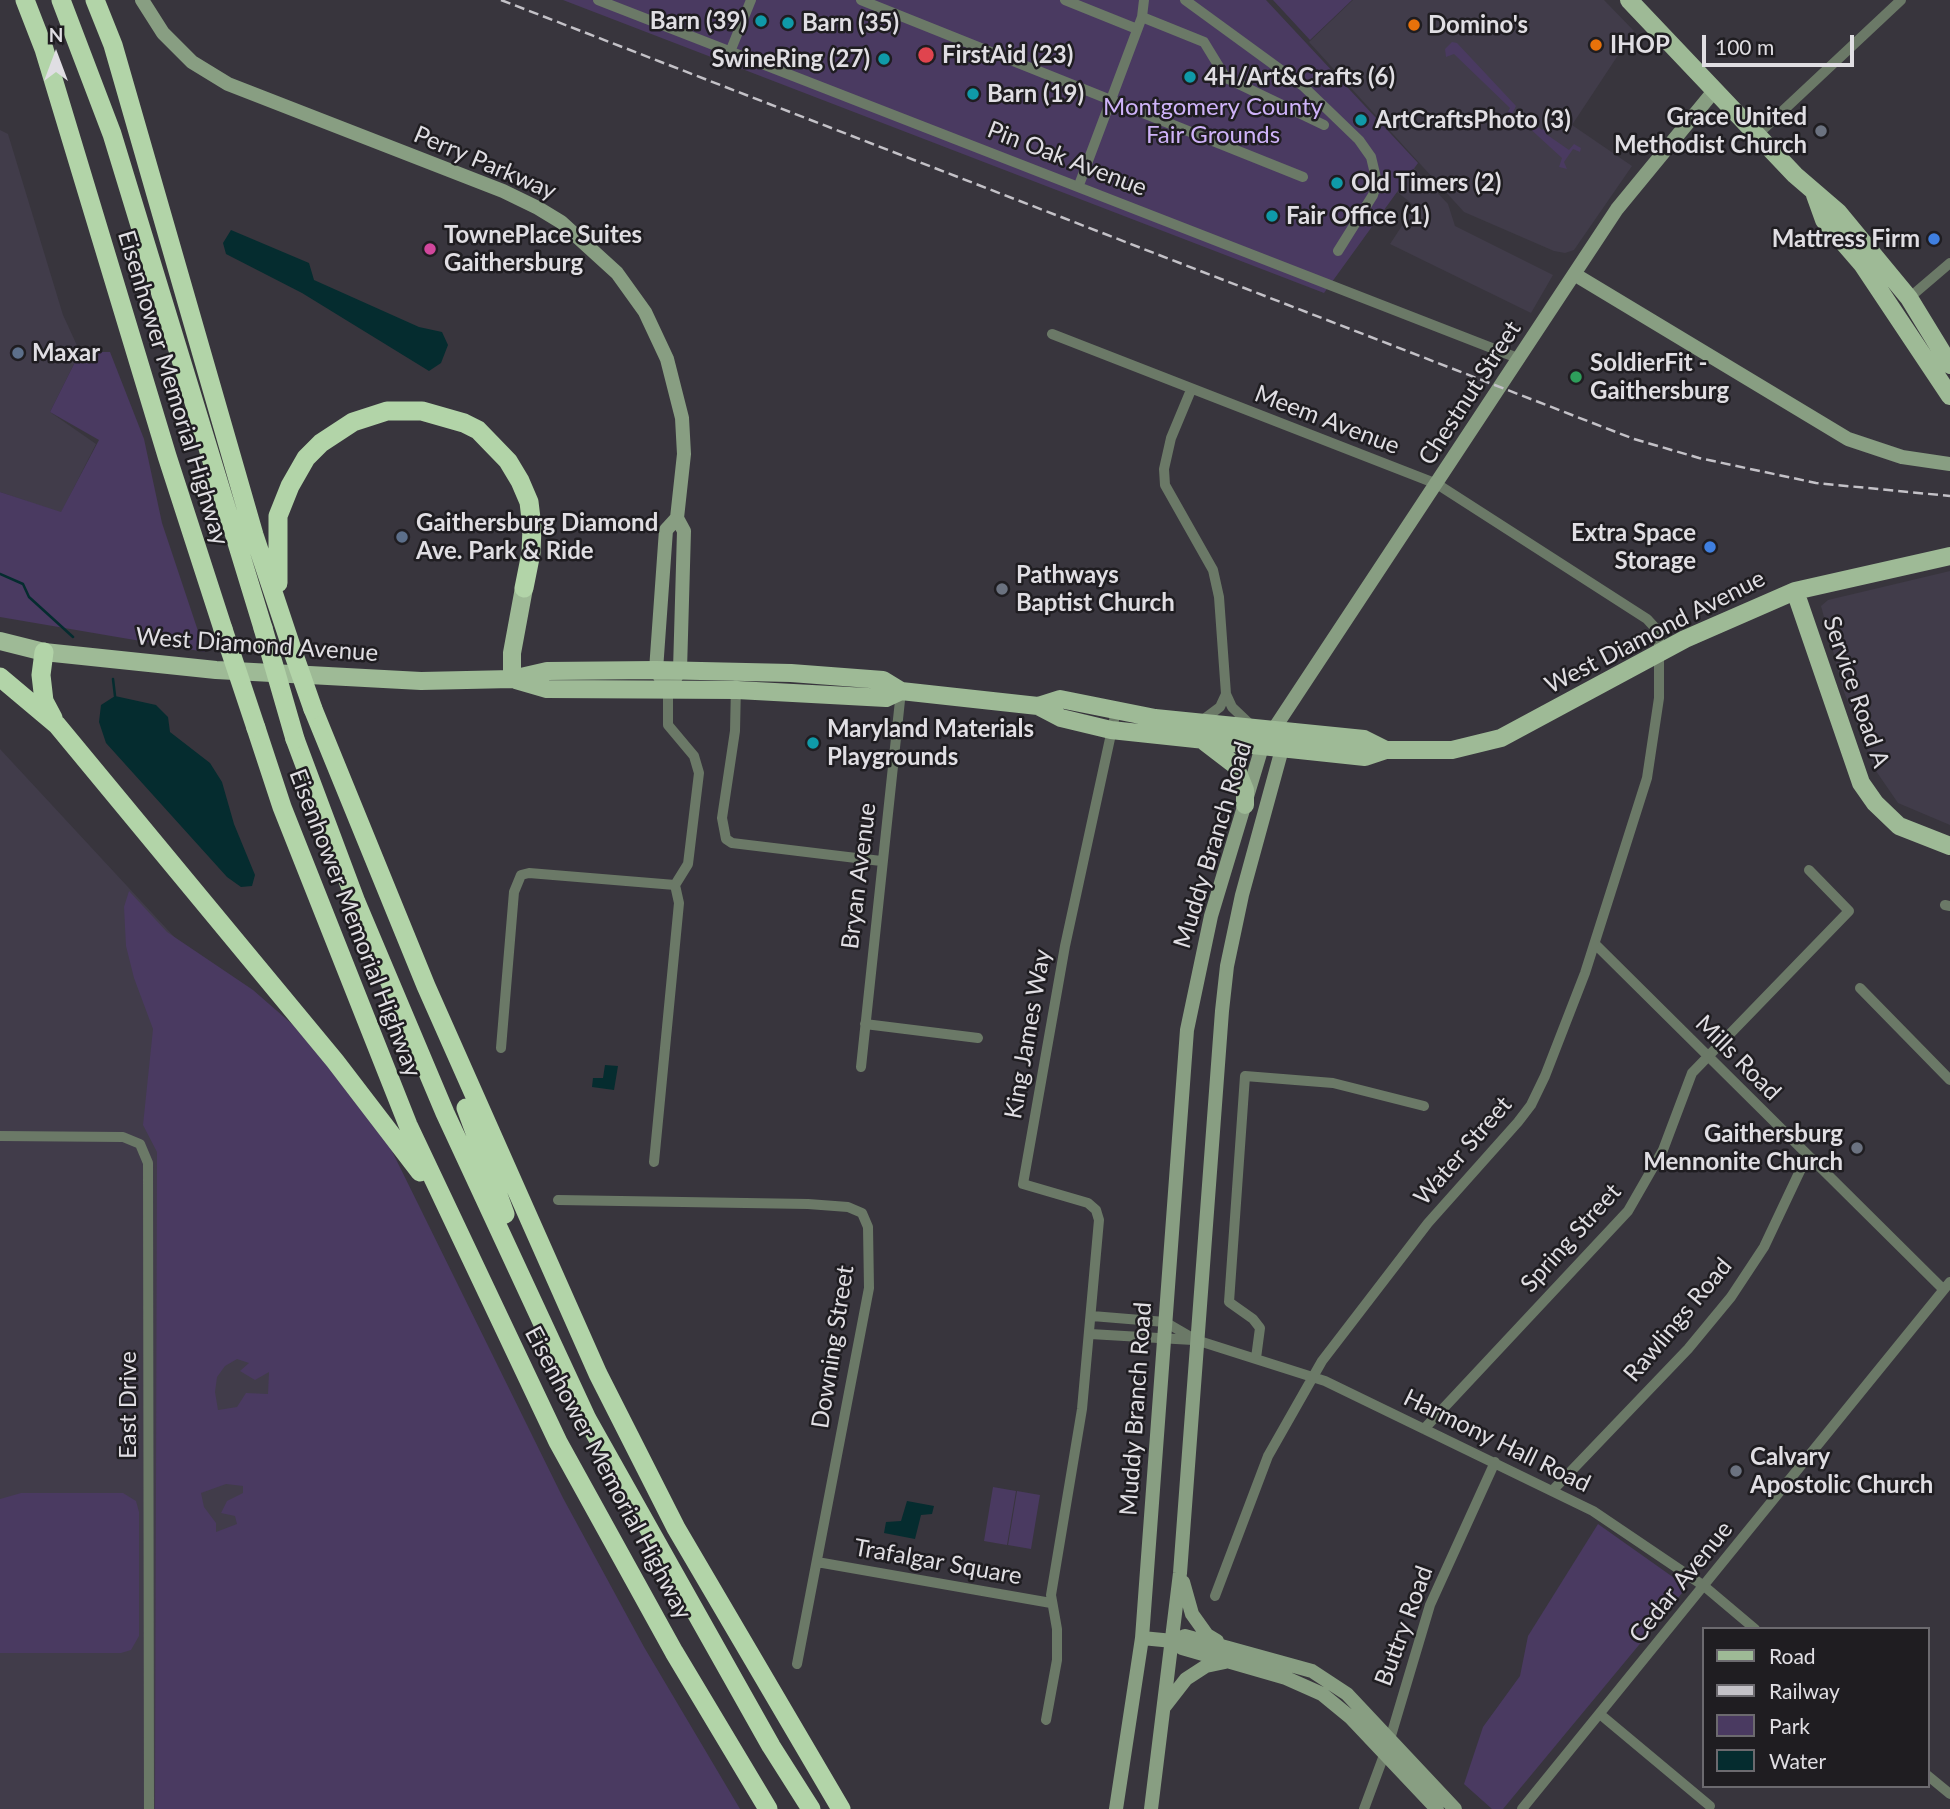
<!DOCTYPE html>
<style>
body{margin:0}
#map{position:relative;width:1950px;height:1809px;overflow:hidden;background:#38353d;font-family:Lato,sans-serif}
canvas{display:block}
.legend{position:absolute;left:1702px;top:1627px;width:228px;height:161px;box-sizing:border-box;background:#1f1d21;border:2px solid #6c6a6f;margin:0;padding:9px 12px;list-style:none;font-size:21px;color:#e0dee3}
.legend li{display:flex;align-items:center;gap:14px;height:35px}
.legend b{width:35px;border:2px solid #6c6a6f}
.north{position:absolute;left:21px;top:21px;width:70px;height:70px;-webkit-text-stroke:5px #1f1d21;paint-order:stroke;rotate:0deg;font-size:19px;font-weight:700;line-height:28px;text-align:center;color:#e0dee3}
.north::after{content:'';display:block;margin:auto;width:24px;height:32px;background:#e0dee3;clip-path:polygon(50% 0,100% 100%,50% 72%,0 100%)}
.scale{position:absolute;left:1702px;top:35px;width:152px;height:32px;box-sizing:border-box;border:4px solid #e0dee3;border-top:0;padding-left:9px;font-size:21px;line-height:24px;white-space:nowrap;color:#e0dee3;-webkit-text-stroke:5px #1f1d21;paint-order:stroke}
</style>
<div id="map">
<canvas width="1950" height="1809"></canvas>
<ul class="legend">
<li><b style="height:9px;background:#9eba96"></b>Road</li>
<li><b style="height:9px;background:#c3c1c7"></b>Railway</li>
<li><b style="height:19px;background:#4a3a61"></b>Park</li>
<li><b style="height:19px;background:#052c2f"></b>Water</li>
</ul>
<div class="north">N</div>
<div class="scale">100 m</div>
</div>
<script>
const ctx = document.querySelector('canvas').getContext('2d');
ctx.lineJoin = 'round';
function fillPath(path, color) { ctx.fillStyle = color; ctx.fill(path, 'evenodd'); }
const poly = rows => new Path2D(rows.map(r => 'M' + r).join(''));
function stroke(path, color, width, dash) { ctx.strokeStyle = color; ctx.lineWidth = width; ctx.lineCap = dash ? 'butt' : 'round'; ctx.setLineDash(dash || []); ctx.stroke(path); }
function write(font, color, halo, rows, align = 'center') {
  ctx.font = font + ' Lato,sans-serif'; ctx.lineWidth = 5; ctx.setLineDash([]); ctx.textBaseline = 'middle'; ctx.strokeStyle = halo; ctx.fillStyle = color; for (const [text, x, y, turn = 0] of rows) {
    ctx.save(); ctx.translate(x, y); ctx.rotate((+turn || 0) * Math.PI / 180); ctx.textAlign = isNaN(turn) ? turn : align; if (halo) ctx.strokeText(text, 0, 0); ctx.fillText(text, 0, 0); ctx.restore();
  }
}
fillPath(poly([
 [1353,0,1604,0,1634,31,1572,125,1632,166,1574,250,1565,253,1554,251,1464,212,1309,42],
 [0,130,8,134,63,315,80,352,50,412,96,444,61,513,0,492],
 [1414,168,1448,204,1455,226,1553,275,1531,313,1390,244,1415,206,1397,192],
 [1950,571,1950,825,1898,803,1876,771,1844,692,1821,606,1828,600],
 [0,749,330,1105,714,1809,0,1809]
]), '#413c4a');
fillPath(poly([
 [563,0,1266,0,1418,163,1324,293],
 [1273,0,1352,0,1310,40],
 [1452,42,1457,43,1516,106,1511,116,1506,115,1510,108,1454,54,1446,57,1445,49],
 [1531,114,1530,121,1542,130,1550,126,1546,134,1569,150,1574,144,1581,148,1580,152,1573,149,1564,162,1567,169,1559,167,1562,158,1526,125,1519,128],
 [80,352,110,352,144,439,162,523,205,652,0,617,0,492,61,512,99,440,50,412],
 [129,891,167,932,253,990,292,1024,335,1073,388,1143,563,1498,644,1647,740,1809,155,1809,157,1152,143,1125,153,1029,134,978,126,946,124,907],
 [237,1359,249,1363,240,1371,255,1380,269,1372,268,1394,246,1393,237,1407,218,1410,215,1392,217,1377,225,1366],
 [226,1484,243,1486,243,1493,227,1501,221,1513,235,1516,237,1524,216,1532,216,1523,204,1507,201,1493],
 [993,1487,1016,1491,1007,1545,984,1541],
 [1017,1491,1040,1495,1031,1549,1008,1545],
 [21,1493,123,1493,136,1501,139,1512,139,1636,131,1650,121,1653,0,1653,0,1499],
 [1598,1524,1687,1587,1503,1809,1492,1809,1464,1784,1483,1727,1520,1676,1528,1636]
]), '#4a3a61');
fillPath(poly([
 [231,230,309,263,314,280,419,327,442,332,448,345,441,363,429,371,302,293,226,254,223,243],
 [115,696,156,705,168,717,170,732,210,763,222,782,234,824,255,875,252,886,241,887,227,877,106,743,99,722,101,705],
 [605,1065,618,1066,614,1090,592,1087,593,1078,603,1078],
 [907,1501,934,1506,932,1514,921,1515,915,1539,884,1533,886,1522,901,1521]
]), '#052c2f');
stroke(poly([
 [0,574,23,584,29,597,73,637],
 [113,679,115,696]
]), '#052c2f', 2.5);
stroke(poly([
 [598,0,1520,359],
 [861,0,1303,177],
 [1065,0,1137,29],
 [1185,0,1303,86,1359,140,1371,157,1377,182,1373,195,1338,251],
 [1142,17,1204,42,1226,78,1324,125],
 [730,52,751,0],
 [1757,135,1901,0],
 [1079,185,1142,17,1144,0],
 [1909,298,1950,263],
 [1052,334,1437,484,1647,619,1659,632,1659,698,1647,778,1585,973,1545,1076,1531,1105,1518,1122,1428,1223,1322,1361,1268,1456,1215,1596],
 [1191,390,1171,438,1164,469,1165,485,1213,570,1219,597,1226,694,1232,707,1252,726],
 [736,685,735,731,722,818,726,839,732,843,881,861],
 [1200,722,1220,707,1226,694],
 [1945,905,1950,906],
 [1595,944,1943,1289],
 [1860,988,1950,1080],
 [865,1024,978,1038],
 [501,1048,514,892,521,875,529,873,675,885,688,864,699,773,694,756,668,725,668,690],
 [861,1067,901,691],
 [0,1136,123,1137,140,1144,148,1163,149,1809],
 [654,1162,679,903,675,885],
 [558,1200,808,1204,848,1207,862,1213,868,1227,869,1288,797,1664],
 [1092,1316,1165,1322,1196,1340,1325,1381,1593,1511,1704,1586,1755,1629],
 [1090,1334,1193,1340],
 [1256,1358,1260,1328,1253,1319,1229,1302,1245,1076,1333,1083,1424,1106],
 [1424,1429,1628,1211,1663,1150,1692,1073,1849,911,1809,870],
 [1552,1491,1688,1349,1731,1297,1764,1247,1807,1156],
 [817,1562,1051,1603],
 [1601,1715,1710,1806],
 [1046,1720,1057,1660,1057,1629,1051,1595,1082,1409,1099,1220,1096,1210,1088,1203,1023,1184,1065,946,1116,711],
 [1927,1775,1950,1794],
 [1364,1809,1390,1739,1430,1605,1495,1462],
 [1522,1809,1950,1282]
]), '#6b7967', 10);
stroke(poly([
 [142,0,163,33,192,62,228,84,503,191,538,208,561,222,617,273,645,312,667,359,682,418,684,454,677,518,684,531,680,670,668,690,656,670,666,530,677,518],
 [1574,274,1848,439,1902,457,1950,464],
 [1183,1582,1192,1614,1207,1635,1217,1641],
 [1142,1638,1173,1641,1185,1636,1312,1671,1347,1694,1455,1809],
 [1173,1641,1182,1648,1286,1678,1322,1694,1350,1717,1437,1809],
 [1165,1706,1186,1679,1206,1666,1225,1662],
 [1116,1809,1142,1638,1187,1030,1211,916,1262,747,1617,209,1714,91],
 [1151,1809,1180,1573,1222,1011,1227,966,1242,895,1282,749,1279,740]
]), '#889e82', 14);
stroke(poly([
 [1629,0,1795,175,1838,212,1909,298,1950,365],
 [1815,195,1824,220,1862,264,1950,396],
 [1795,591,1861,783,1875,803,1899,826,1950,846],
 [0,641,44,652,216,670,421,681,512,679,547,671,656,670,791,673,883,680,901,691,1038,706,1061,718,1111,730,1365,757,1386,750],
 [512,679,512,653,524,588],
 [516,680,547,689,737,690,886,698,901,691],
 [1038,706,1060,699,1155,718,1364,739,1386,750,1452,750,1501,738,1685,639,1795,591,1950,556],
 [1205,742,1235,765,1245,790,1245,805]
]), '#9eba96', 18);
stroke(poly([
 [25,0,44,49,167,456,223,629],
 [61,0,112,134,263,628],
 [95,0,113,45,254,535,293,652],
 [278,583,278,516,290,486,306,458,321,443,353,422,387,411,422,411,464,423,478,430,508,461,520,481,529,502,532,527,531,553,524,588],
 [44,652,41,675,44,701,53,718],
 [0,677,57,725,335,1061,420,1172],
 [313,709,426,986,598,1374,676,1528,841,1809],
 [256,728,282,807,408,1125,558,1442,674,1652,768,1809],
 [295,739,356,902,445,1113,587,1419,771,1746,811,1809],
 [466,1108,505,1214]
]), '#b2d4a8', 19);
stroke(poly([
 [501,0,1634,439,1699,458,1816,483,1950,496]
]), '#c3c1c7', 2.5, [10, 5]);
stroke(poly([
 [263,628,295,739],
 [223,629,256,728],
 [293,652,313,709]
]), '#b2d4a8', 19);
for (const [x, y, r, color] of [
 [761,21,7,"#0f9aa8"],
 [788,23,7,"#0f9aa8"],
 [1414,25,7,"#e8710a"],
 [1596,45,7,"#e8710a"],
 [926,55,9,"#e0444e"],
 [884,59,7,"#0f9aa8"],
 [1190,77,7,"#0f9aa8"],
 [973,94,7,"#0f9aa8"],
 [1361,120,7,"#0f9aa8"],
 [1821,131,7,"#6b7280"],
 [1337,183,7,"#0f9aa8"],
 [1272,216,7,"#0f9aa8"],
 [1934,239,7,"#3f7fe0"],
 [430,249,7,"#d1479c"],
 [18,353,7,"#5c6f8a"],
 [1576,377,7,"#2e9e5b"],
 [402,537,7,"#5c6f8a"],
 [1710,547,7,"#3f7fe0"],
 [1002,589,7,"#6b7280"],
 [813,743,7,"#0f9aa8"],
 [1857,1148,7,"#6b7280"],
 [1736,1471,7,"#6b7280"]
]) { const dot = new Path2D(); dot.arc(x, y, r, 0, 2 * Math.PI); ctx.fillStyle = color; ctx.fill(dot); stroke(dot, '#1f1d21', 2.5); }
write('bold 24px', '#e0dee3', '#1f1d21', [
 ["Barn (39)",747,21,"right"],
 ["Barn (35)",802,23],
 ["Domino's",1428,25],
 ["IHOP",1610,45],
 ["FirstAid (23)",942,55],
 ["SwineRing (27)",870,59,"right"],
 ["4H/Art&Crafts (6)",1204,77],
 ["Barn (19)",987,94],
 ["Grace United",1807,117,"right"],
 ["Methodist Church",1807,145,"right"],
 ["ArtCraftsPhoto (3)",1375,120],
 ["Old Timers (2)",1351,183],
 ["Fair Office (1)",1286,216],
 ["TownePlace Suites",444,235],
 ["Gaithersburg",444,263],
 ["Mattress Firm",1920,239,"right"],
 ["Maxar",32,353],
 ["SoldierFit -",1590,363],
 ["Gaithersburg",1590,391],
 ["Gaithersburg Diamond",416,523],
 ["Ave. Park & Ride",416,551],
 ["Extra Space",1696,533,"right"],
 ["Storage",1696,561,"right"],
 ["Pathways",1016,575],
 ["Baptist Church",1016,603],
 ["Maryland Materials",827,729],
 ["Playgrounds",827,757],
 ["Gaithersburg",1843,1134,"right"],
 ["Mennonite Church",1843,1162,"right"],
 ["Calvary",1750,1457],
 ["Apostolic Church",1750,1485]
], 'left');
write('24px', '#cfb3f9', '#1f1d21', [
 ["Montgomery County",1213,107],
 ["Fair Grounds",1213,135]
]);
write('24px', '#e0dee3', '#1f1d21', [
 ["Pin Oak Avenue",1067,159,21],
 ["Perry Parkway",485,163,23],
 ["Eisenhower Memorial Highway",173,388,73],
 ["Chestnut Street",1470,393,-57],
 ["Meem Avenue",1327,420,21],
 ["West Diamond Avenue",1655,632,-27],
 ["West Diamond Avenue",257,645,4],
 ["Service Road A",1856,692,71],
 ["Muddy Branch Road",1213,845,-73],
 ["Bryan Avenue",859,876,-83],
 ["Eisenhower Memorial Highway",355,923,69],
 ["King James Way",1028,1034,-80],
 ["Mills Road",1738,1058,45],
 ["Water Street",1463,1151,-49],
 ["Spring Street",1571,1238,-48],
 ["Rawlings Road",1678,1320,-50],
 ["Downing Street",833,1347,-81],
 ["East Drive",128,1405,-90],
 ["Muddy Branch Road",1136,1409,-86],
 ["Harmony Hall Road",1497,1441,26],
 ["Eisenhower Memorial Highway",608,1473,62],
 ["Trafalgar Square",938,1562,10],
 ["Cedar Avenue",1681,1582,-51],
 ["Buttry Road",1404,1626,-70]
]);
</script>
